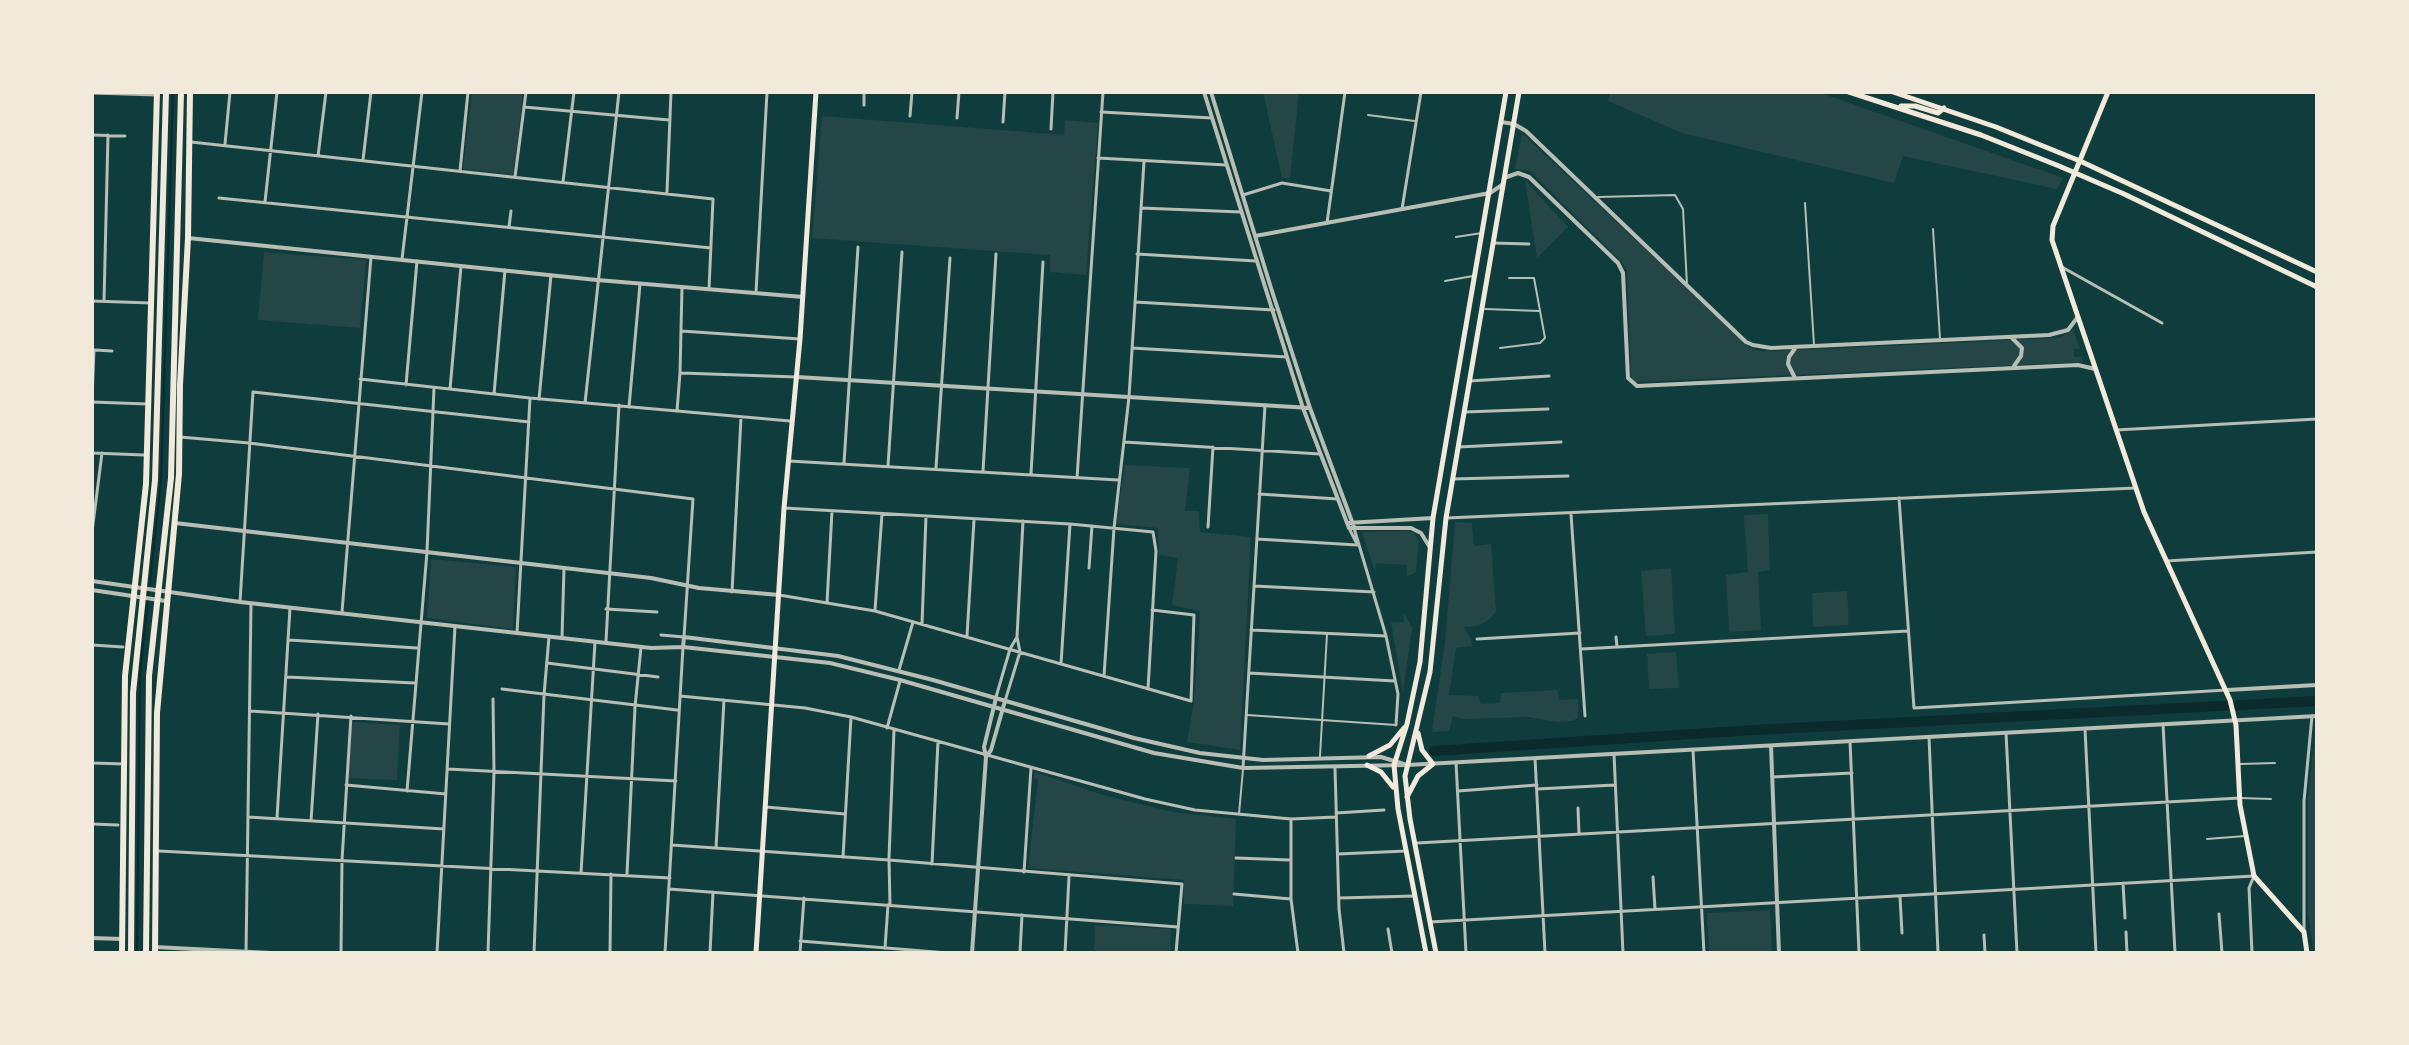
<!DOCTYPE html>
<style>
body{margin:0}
#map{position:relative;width:2409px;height:1045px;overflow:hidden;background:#0f3d3e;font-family:"PT Serif",serif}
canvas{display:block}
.frame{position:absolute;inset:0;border:94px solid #f1e9da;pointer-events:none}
</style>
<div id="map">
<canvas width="2409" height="1045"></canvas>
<div class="frame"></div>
</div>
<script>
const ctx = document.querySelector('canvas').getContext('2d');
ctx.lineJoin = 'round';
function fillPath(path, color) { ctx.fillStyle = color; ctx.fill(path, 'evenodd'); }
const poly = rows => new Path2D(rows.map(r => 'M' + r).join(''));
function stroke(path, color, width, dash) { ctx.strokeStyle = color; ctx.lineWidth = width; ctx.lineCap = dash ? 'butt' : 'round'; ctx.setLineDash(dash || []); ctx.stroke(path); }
fillPath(poly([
 [472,92,523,92,514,175,463,169],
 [1263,92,1299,92,1290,178,1282,178],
 [1610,92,1818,92,2063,178,2057,189,1903,156,1894,183,1682,133,1608,101],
 [822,116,1064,135,1065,120,1098,123,1086,275,1050,272,1050,255,812,238],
 [1522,133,1749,347,1759,351,1778,351,2059,338,2073,330,2080,349,2074,349,2074,357,2082,357,2083,362,1635,382,1631,378,1627,270,1621,261,1530,171,1515,169],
 [1525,180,1568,227,1537,258,1534,239],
 [264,252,366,260,360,328,258,320],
 [1125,465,1190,468,1185,511,1199,511,1200,532,1251,537,1240,750,1187,742,1194,701,1200,611,1172,605,1178,558,1159,555,1158,528,1116,524],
 [1768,514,1770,570,1758,572,1761,630,1729,632,1726,575,1748,572,1744,515],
 [1455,522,1472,523,1474,546,1491,544,1496,611,1490,619,1478,626,1464,627,1471,640,1472,646,1456,648,1449,695,1478,696,1481,704,1500,703,1501,693,1557,690,1559,700,1578,699,1578,718,1572,721,1557,722,1529,717,1462,719,1453,716,1449,731,1432,732,1445,642],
 [1407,531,1414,533,1419,542,1416,572,1406,577,1407,565,1376,563,1375,572,1362,532],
 [431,559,516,567,513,629,427,618],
 [1671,568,1675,634,1646,636,1641,571],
 [1847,591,1849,625,1813,627,1812,593],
 [1404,613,1412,628,1403,692,1391,622,1404,622],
 [1676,652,1679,688,1649,689,1647,654],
 [2317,719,2317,953,2314,953,2308,914,2308,797],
 [352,722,400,725,397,780,347,778],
 [1035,772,1103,795,1173,812,1236,819,1233,906,1184,904,1184,880,1028,868,1038,780,1034,777],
 [1770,910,1772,953,1709,953,1707,913],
 [1095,925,1171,929,1170,953,1094,953]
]), '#244646');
stroke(poly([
 [137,953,140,673,161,481,173,92]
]), '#0a2a2b', 2);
stroke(poly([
 [1434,751,1754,730,2317,701]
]), '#0a2a2b', 10);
stroke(poly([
 [1368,115,1415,121],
 [1598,197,1675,195,1683,209,1687,285],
 [1805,203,1814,345],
 [1933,229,1940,339],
 [1456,237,1482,233],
 [1445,281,1473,276],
 [1485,309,1539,311],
 [1500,348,1540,343,1545,338,1534,278,1509,278],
 [1247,715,1396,725],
 [1320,756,1327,634],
 [2240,764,2275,763],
 [2240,798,2271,799],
 [1239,814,1243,769],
 [2207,839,2245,836]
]), '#b8beb3', 2);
stroke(poly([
 [524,107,669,120],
 [92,645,123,647],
 [899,670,913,622],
 [887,728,900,681],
 [92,763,124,764],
 [92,824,118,825],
 [889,860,890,905],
 [885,948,888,905]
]), '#b8beb3', 3);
stroke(poly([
 [92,93,157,95],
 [864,105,864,92],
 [1101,112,1212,118],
 [910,116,912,92],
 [957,118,959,92],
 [1003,122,1005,92],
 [1051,129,1053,92],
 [92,135,125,136],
 [191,142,713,199,709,289],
 [225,144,230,92],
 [318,156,326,92],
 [1098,158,1226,165],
 [363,160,371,92],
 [460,171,468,92],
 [515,177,526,92],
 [563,182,574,92],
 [667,192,671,92],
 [1243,195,1282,183,1331,191],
 [219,198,711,248],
 [265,202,277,92],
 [1141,208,1241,212],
 [1402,209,1421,92],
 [1327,223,1345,92],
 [509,227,511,211],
 [1493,243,1529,244],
 [1137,254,1256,261],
 [402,259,422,92],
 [2060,266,2162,323],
 [756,292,767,92],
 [92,301,151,303],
 [104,301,108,135],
 [1135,302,1274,310],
 [681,331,800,339],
 [1132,348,1287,357],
 [95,350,112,351],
 [681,373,797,377],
 [360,379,530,398,790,421],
 [1469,381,1549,376],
 [406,385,417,261],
 [450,389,461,266],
 [494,394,505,270],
 [92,399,94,350],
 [539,399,551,275],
 [92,402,147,404],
 [585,403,619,92],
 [629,407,640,284],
 [677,411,680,373,682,287],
 [1464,412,1548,409],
 [2116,430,2317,419],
 [180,437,249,443,693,499,684,637,661,635],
 [1124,442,1320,454],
 [1458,447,1561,442],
 [92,453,144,455],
 [789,461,1118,480],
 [844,463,858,247],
 [888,466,902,252],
 [936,468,950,258],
 [983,471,996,254],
 [1031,474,1043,262],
 [1077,478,1103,92],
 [1452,479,1568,476],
 [1259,494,1338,499],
 [1899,498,1914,708,2227,690],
 [784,508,1070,524,1153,532,1156,551,1148,689],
 [1571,514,1585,716],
 [1446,518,2136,488],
 [1208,527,1213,447],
 [1349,528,1356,542],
 [1354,528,1386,636,1398,694,1396,725],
 [92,532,102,453],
 [1257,539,1357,545],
 [2166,561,2317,552],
 [1089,568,1092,526],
 [1254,586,1374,592],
 [732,592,741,417],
 [779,595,875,611,1191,701,1194,615,1152,610],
 [240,602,253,392,529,422],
 [827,603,832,511],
 [606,609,657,612],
 [875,610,882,514],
 [342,612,371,257],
 [922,624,926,516],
 [1251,630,1386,636],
 [517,633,530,398],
 [967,636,974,520],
 [562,637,564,568],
 [1616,637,1617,647],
 [1477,639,1580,633],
 [289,640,417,648],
 [606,641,619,405],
 [1581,649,1908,631],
 [547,663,658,677],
 [1061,664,1070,524],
 [1249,673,1395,681],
 [1104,676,1114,528,1129,397,1144,162],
 [287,677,415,683],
 [502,689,677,710],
 [680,696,805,708,851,717,1145,799,1195,810,1291,819,1336,817],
 [996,697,1010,649,1017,637],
 [1005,701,1020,652,1017,637,1023,521],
 [250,711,449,724],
 [2163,724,2175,953],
 [2085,729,2096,953],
 [2006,733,2017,953],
 [1929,737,1938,953],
 [1850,741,1859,953],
 [1693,750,1704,953],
 [1614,754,1623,953],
 [1535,758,1545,953],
 [1456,763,1466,953],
 [1243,768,1265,405],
 [1335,768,1339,909,1344,953],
 [448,769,676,781],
 [1772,777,1852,773],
 [346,785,446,794],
 [1537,789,1615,785],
 [407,791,427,552,434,388],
 [1458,791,1537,785],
 [766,807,845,814],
 [1578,808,1579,834],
 [1336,813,1384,810],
 [248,817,444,829],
 [277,818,290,608],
 [1291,819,1291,899,1298,953],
 [311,821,318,714],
 [1417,843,2240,798],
 [672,845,889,860,1182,884,1176,953],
 [716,848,724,700],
 [159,851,670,878],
 [1338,854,1406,851],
 [843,857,851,717],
 [889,858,894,730],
 [1236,858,1290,860],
 [932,864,938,741],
 [1024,872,1031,768],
 [581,873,595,642],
 [627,874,635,707,641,647],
 [1653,877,1655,909],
 [2123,883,2125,918],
 [669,889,1178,927],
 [1234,894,1291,899],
 [1900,897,1902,933],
 [1339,898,1415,896],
 [2219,914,2222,953],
 [1430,922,2254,876,2249,888,2252,953],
 [1388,929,1392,953],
 [2126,932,2127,953],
 [2304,932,2304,801,2312,716],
 [1984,935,1985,953],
 [800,941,948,953],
 [246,953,251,605],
 [341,953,342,860,351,716],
 [437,953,455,626],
 [488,953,494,772,493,699],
 [534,953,544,695,549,637],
 [610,953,611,874],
 [665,953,683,647],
 [710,953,713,892],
 [800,953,804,898],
 [1020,953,1022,915],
 [1065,953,1069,877]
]), '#b8beb3', 3);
stroke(poly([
 [1204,92,1303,408,1349,528,1411,528,1421,533,1429,546],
 [1211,92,1271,288,1310,408,1354,527],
 [1501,122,1514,124,1526,131,1746,342,1753,345,1771,348,2049,335,2068,330,2077,318],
 [1504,178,1518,173,1529,177,1618,263,1623,273,1628,378,1637,386,2078,365,2095,369],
 [1255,236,1490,193,1502,185],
 [188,238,597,280,803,297],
 [2012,338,2022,348,2021,356,2014,366],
 [797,377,1310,408],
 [1795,378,1788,364,1789,357,1796,347],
 [175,523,651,578,699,588,779,595],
 [1347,523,1433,518],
 [92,581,240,602,651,648,683,647,830,663,900,680,1154,753,1243,768,1407,765,2317,716],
 [92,590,166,601],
 [683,647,684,637,838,656,933,680,1134,738,1200,753,1263,760,1381,757,1404,764],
 [2227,690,2317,685],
 [1771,746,1779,953],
 [986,757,991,750,1005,701],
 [92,938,122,939],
 [155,947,271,953],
 [972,953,986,757,984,747,996,698]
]), '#b8beb3', 4);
stroke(poly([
 [1849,92,1981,135,2059,166,2124,194,2317,287],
 [1893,92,1996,127,2080,161,2317,272],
 [2108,92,2053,226,2052,240,2144,512,2230,700,2236,725,2240,805,2254,876,2304,932,2307,953],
 [1901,106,1915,106,1938,113,1944,108],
 [756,953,784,508,800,339,816,92]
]), '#f1e9da', 5);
stroke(poly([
 [1369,756,1390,745,1404,728],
 [1367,765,1381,772,1393,787],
 [1407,797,1418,776,1433,764,1422,750,1418,733],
 [1426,953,1398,809,1394,765,1407,724,1420,662,1433,518,1506,92],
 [1436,953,1410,819,1405,776,1430,672,1446,518,1519,92]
]), '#f1e9da', 5);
stroke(poly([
 [122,953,125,676,146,484,157,92],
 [131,953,133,693,155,480,166,92],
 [146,953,149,676,171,478,181,92],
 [155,953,157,713,179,474,180,385,188,238,190,92]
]), '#f1e9da', 6);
</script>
